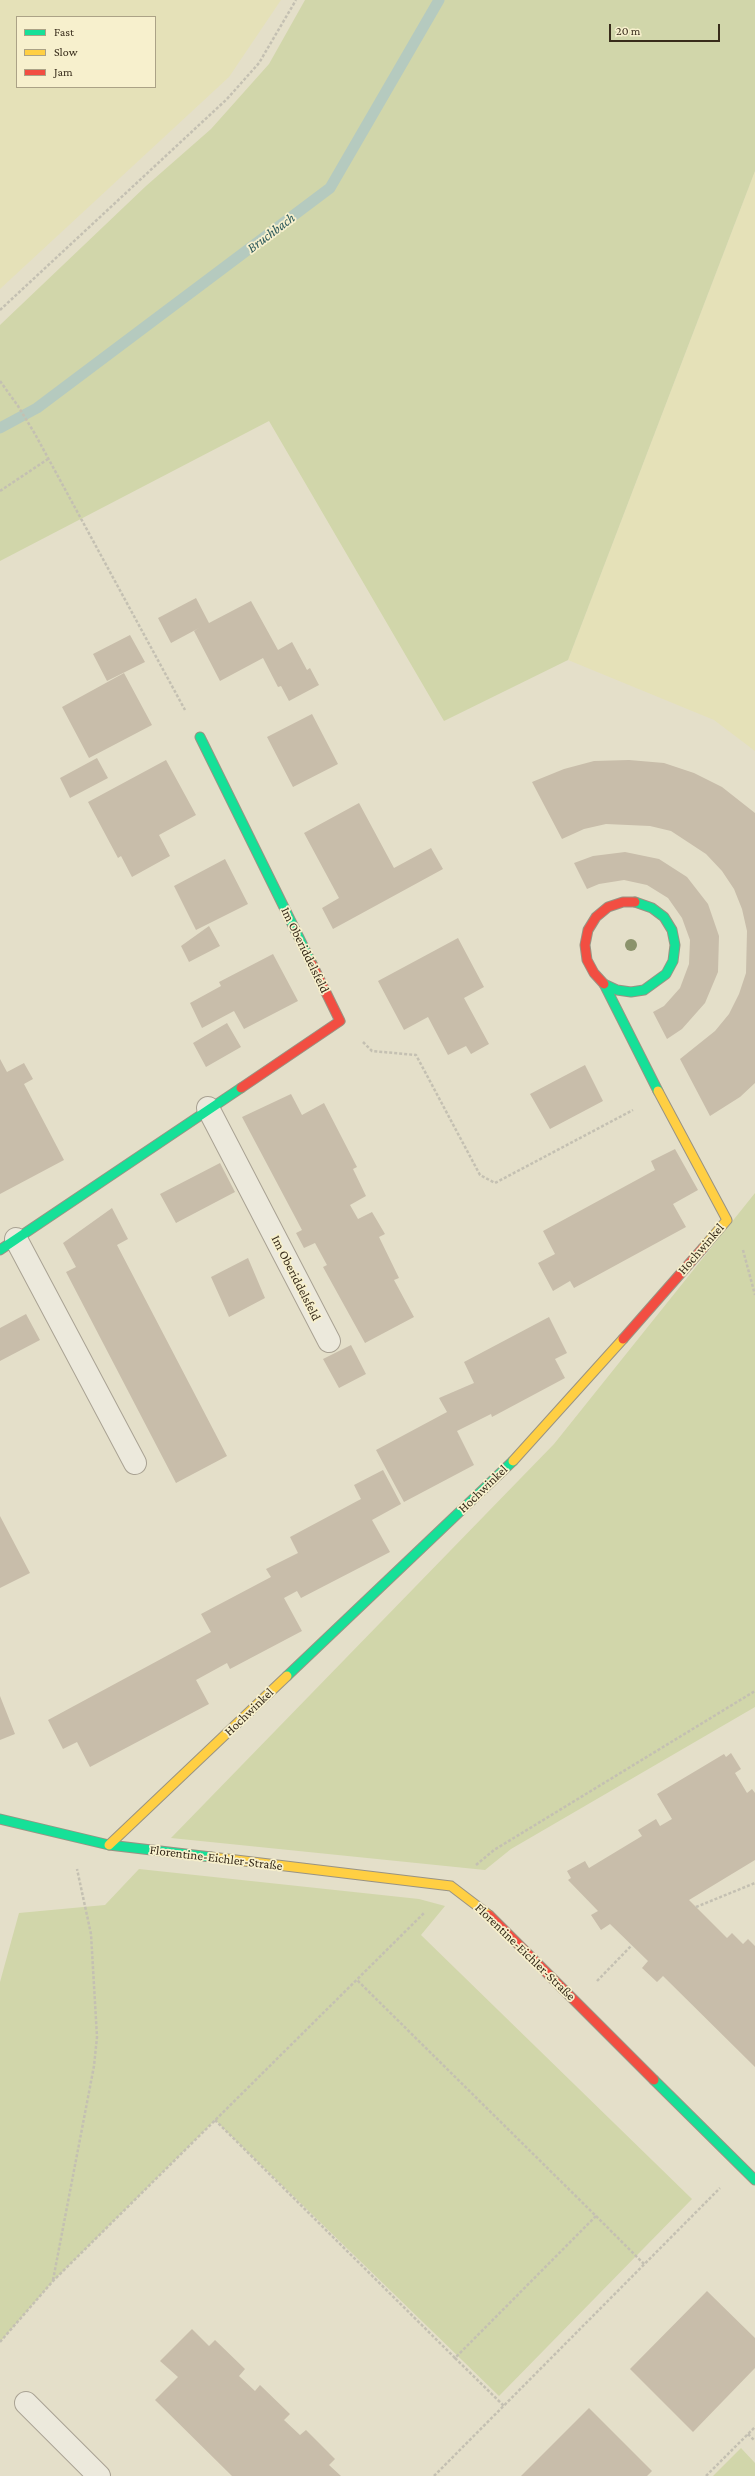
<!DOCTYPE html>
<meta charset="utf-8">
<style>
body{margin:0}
#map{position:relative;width:755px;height:2476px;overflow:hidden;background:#e4dfc9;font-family:"Crimson Pro",serif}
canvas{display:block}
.legend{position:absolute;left:16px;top:16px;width:140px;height:72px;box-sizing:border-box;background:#f7f0cd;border:1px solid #aba286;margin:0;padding:5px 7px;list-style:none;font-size:12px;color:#382c1b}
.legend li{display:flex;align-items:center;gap:8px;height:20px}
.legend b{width:20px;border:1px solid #aba286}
.scale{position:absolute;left:609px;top:24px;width:111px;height:18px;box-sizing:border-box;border:2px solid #382c1b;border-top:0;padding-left:5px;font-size:12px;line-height:14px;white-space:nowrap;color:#382c1b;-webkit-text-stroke:3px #f7f0cd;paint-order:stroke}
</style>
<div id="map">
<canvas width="755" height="2476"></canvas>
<ul class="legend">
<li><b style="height:5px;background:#16e098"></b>Fast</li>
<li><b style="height:5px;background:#ffcf43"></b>Slow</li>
<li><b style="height:5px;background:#f24e42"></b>Jam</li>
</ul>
<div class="scale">20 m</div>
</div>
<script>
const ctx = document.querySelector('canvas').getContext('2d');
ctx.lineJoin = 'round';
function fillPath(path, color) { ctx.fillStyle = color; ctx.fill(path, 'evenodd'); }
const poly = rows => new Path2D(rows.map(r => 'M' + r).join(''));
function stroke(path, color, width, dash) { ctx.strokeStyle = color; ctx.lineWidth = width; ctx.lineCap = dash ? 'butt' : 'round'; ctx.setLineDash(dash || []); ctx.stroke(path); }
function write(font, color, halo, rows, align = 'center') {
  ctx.font = font + ' "Crimson Pro",serif'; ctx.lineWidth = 3.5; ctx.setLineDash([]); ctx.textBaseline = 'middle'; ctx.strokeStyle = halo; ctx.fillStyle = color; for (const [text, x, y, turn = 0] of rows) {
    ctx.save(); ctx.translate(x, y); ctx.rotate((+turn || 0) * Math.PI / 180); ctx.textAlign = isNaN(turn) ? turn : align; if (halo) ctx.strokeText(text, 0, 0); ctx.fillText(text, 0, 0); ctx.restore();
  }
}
fillPath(poly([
 [0,0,281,0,229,77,0,289],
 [17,17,155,17,155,87,17,87],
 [755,171,755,751,714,720,568,660]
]), '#e5e1b8');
fillPath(poly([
 [305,0,755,0,755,171,568,660,444,721,269,421,0,561,0,325,146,186,211,129,269,64],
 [755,1193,755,1707,511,1849,485,1870,171,1838,554,1444],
 [139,1869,419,1899,445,1906,421,1935,692,2199,499,2396,215,2120,53,2281,0,2342,0,1982,19,1913,105,1905],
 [741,2448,755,2463,755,2476,713,2476]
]), '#d1d6aa');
stroke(poly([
 [0,428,37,408,330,188,439,0]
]), '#b5cabf', 11);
fillPath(poly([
 [196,598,209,623,251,601,278,650,292,642,307,670,310,668,319,685,289,701,281,686,278,687,263,658,220,681,194,631,199,628,171,643,158,618],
 [130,635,145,662,107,681,93,654],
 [124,673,152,725,89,758,62,707],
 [312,714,338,764,293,787,267,737],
 [97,758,108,778,70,798,60,778],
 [166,760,196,815,159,835,170,856,132,877,121,856,118,858,88,802],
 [629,760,664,763,694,773,722,787,755,813,755,1083,740,1097,710,1116,680,1059,715,1031,729,1014,739,994,746,973,747,931,742,909,734,889,722,871,706,854,671,831,650,826,606,824,584,829,562,839,532,782,564,769,594,761],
 [359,803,394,868,431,848,443,869,333,929,322,908,339,898,304,833],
 [625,852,659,859,687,877,708,904,719,936,718,972,705,1003,682,1029,667,1039,653,1012,664,1006,680,988,689,964,690,940,682,918,668,898,647,885,624,880,599,884,587,889,574,863,593,856],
 [225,859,248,904,196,930,174,886],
 [209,926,220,946,189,962,181,946],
 [458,938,484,987,464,998,489,1044,471,1054,466,1046,448,1055,428,1017,404,1030,378,981],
 [273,954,298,1001,244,1029,234,1011,202,1028,190,1003,221,986,219,982],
 [227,1023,241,1047,206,1067,193,1043],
 [0,1059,7,1072,24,1063,33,1079,24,1084,64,1160,0,1194],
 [585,1065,603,1101,550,1129,530,1094],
 [291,1094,302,1115,324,1103,357,1167,353,1169,366,1196,350,1205,358,1219,372,1212,385,1234,379,1237,399,1278,394,1280,414,1317,365,1343,323,1267,327,1265,315,1243,304,1248,296,1233,302,1230,242,1117],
 [675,1149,698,1190,673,1204,686,1227,574,1288,570,1281,553,1291,538,1263,555,1254,543,1231,655,1170,651,1161],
 [220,1163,235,1192,176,1223,160,1194],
 [112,1208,128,1239,117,1245,227,1456,176,1483,66,1272,76,1267,63,1243],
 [248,1258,265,1298,229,1317,211,1277],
 [26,1314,40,1340,0,1361,0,1328],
 [549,1317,567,1353,555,1359,565,1378,492,1417,491,1414,457,1431,474,1465,404,1502,376,1450,447,1412,439,1398,474,1383,464,1362],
 [351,1345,366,1374,339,1388,323,1359],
 [383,1470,401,1504,372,1520,390,1552,301,1598,297,1591,284,1598,302,1631,230,1669,227,1663,196,1680,209,1704,90,1767,77,1742,63,1749,48,1720,211,1632,201,1614,271,1577,266,1569,298,1553,290,1537,361,1499,354,1485],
 [0,1516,30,1573,0,1588],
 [0,1696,15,1734,0,1740],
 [731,1753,741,1769,735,1773,747,1793,752,1789,755,1793,755,1860,689,1900,727,1938,732,1933,743,1944,748,1939,755,1946,755,2067,663,1976,657,1982,642,1968,648,1961,610,1924,601,1930,591,1915,598,1911,568,1880,571,1878,567,1871,585,1861,589,1868,642,1836,638,1830,656,1819,660,1826,672,1819,657,1794,724,1754,726,1757],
 [707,2291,755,2338,755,2368,693,2432,630,2369],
 [192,2329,209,2346,215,2340,245,2369,239,2376,255,2391,260,2385,290,2414,284,2420,300,2435,306,2430,335,2459,329,2465,341,2476,232,2476,155,2400,178,2377,160,2361],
 [589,2408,652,2471,647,2476,521,2476]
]), '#c8bdaa');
const street = poly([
 [208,1108,329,1341],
 [16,1239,135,1463],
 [26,2403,99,2476]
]);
const fast = poly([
 [200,737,312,964],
 [635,902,652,908,664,917,672,930,675,945,673,961,666,974,644,990,631,992,617,990,604,984,658,1091],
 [0,1250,241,1088],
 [287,1676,513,1461],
 [0,1819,109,1845,211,1857],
 [654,2080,755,2180]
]);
const slow = poly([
 [658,1091,727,1220,703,1248],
 [513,1461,623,1339],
 [109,1845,287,1676],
 [211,1857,451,1886,489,1915]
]);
const jam = poly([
 [604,984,594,973,587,960,585,945,588,930,596,917,608,907,623,902,635,902],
 [241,1088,340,1021,312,964],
 [623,1339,703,1248],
 [489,1915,654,2080]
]);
stroke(street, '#a9a293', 24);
stroke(fast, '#999383', 11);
stroke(slow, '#999383', 11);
stroke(jam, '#999383', 11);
stroke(poly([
 [0,310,227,99,259,63,296,0],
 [0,381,18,406,35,434,185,710],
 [0,491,48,459],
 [363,1042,372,1051,416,1055,480,1175,495,1183,633,1110],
 [743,1250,755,1295],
 [476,1865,494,1850,755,1691],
 [696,1907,755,1883],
 [597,1981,632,1945],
 [215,2120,455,2358,596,2216,357,1980],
 [596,2216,644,2264],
 [53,2280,94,2066,97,2037,91,1934,77,1869],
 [0,2342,53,2281,424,1913],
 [455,2358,504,2406],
 [748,2434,755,2441],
 [434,2476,720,2188],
 [706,2476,755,2427]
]), '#c4c0b2', 2.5, [3, 2]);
stroke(street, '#ece9dc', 22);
stroke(fast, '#16e098', 9);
stroke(slow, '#ffcf43', 9);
stroke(jam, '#f24e42', 9);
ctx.fillStyle = '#8b936c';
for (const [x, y] of [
 [631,945]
]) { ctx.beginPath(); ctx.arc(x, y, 6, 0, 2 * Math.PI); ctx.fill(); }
write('13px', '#382c1b', '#f7f0cd', [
 ["Im Oberiddelsfeld",305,950,64],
 ["Hochwinkel",701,1249,-49],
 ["Im Oberiddelsfeld",296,1278,63],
 ["Hochwinkel",483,1489,-44],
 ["Hochwinkel",249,1712,-44],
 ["Florentine-Eichler-Straße",216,1858,7],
 ["Florentine-Eichler-Straße",525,1952,44]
]);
write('italic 14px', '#295658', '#f7f0cd', [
 ["Bruchbach",271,233,-37]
]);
</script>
